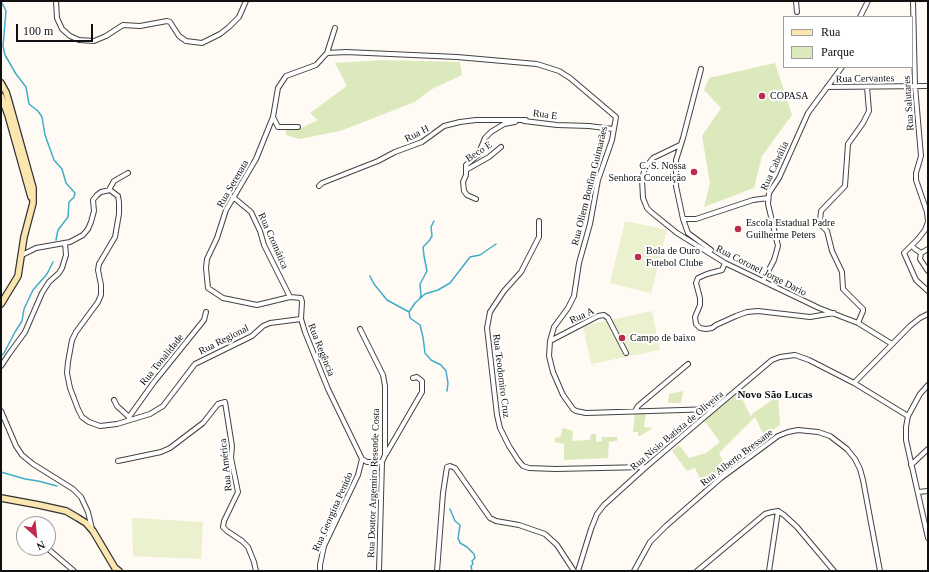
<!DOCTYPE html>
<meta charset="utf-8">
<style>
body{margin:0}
#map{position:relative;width:929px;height:572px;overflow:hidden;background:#fffaf3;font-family:"Times New Roman",serif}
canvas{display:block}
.frame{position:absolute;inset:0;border:2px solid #101010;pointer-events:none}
.legend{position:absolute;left:783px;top:16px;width:130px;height:52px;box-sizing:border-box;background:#fff;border:1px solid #9f9f9f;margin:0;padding:5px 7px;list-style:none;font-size:12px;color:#101010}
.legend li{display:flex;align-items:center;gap:8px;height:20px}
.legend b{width:20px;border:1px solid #9f9f9f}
.north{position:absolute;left:16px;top:516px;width:40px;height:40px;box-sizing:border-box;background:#fff;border:1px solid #9f9f9f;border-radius:50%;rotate:153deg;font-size:11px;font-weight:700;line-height:16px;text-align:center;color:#101010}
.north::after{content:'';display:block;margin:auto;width:14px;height:18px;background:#bd2b4d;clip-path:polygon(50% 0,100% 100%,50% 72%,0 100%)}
.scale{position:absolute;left:16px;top:24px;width:77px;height:18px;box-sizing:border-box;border:2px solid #101010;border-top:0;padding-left:5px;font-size:12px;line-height:14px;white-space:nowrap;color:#101010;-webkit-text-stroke:3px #fff;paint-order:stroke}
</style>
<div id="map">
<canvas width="929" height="572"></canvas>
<div class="frame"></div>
<ul class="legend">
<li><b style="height:5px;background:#fce6b0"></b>Rua</li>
<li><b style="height:11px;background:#dce9bd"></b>Parque</li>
</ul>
<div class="north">N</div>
<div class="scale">100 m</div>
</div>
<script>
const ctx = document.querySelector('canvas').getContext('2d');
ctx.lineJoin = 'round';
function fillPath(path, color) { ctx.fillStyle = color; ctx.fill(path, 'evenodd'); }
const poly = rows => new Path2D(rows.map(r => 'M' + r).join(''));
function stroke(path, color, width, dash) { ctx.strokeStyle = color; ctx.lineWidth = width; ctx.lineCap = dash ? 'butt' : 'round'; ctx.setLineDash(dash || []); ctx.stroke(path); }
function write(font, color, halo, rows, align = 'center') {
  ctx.font = font + ' "Times New Roman",serif'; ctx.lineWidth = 4; ctx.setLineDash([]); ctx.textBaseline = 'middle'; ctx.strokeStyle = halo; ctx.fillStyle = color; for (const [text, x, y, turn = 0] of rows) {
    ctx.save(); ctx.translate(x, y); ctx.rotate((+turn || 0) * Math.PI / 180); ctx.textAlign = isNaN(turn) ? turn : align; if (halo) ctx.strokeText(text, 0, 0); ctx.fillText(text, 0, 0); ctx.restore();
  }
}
fillPath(poly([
 [382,60,460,62,462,75,430,90,415,102,340,131,299,139,286,135,286,128,299,124,301,128,318,120,310,113,347,86,335,63],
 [775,63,792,115,762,156,754,188,704,207,710,183,702,136,721,108,704,90,709,78],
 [738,390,751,417,752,414,778,396,780,425,764,436,755,417,719,453,726,468,704,487,695,468,687,471,672,451,679,445,689,458,706,453,720,442,704,420],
 [683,391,681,403,668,403,669,394],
 [635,413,646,413,644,427,653,428,640,436,638,436,638,432,633,432],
 [563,428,573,431,572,441,590,440,591,434,596,434,596,442,602,441,602,437,618,437,617,441,609,442,608,458,564,460,564,444,555,442,555,438,560,437]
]), '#dce9bd');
fillPath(poly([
 [625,221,667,230,651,293,610,283],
 [652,311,660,350,591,364,583,326],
 [132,518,203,522,201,559,133,556]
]), '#ebf0ce');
stroke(poly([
 [1,1,6,11,3,46,5,55,16,74,26,87,29,104,38,111,42,117,45,135,54,160,62,169,66,183,75,193,74,197,69,202,68,217,58,230,56,240],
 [370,276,374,284,387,300,409,312],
 [420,298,421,295,420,284,427,271,424,256,423,247,429,241,432,236,431,227,434,221],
 [1,356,4,353,15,332,22,321,24,309,33,290,47,274,53,262],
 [447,391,448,383,446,371,441,365,431,360,425,353,423,337,420,325,410,318,409,312,415,303,425,294,438,290,450,283,470,257,480,255,496,244],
 [1,472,25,479,38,481,57,486],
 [450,509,455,521,460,525,458,539,459,540,460,543,467,547,474,554,475,558,472,561,473,564,471,566,472,571]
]), '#42adca', 1.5);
const street = poly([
 [56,1,57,18,62,29,70,36,79,40,94,41,106,36,123,25,140,26,167,21,170,22,179,36,186,41,202,43,220,34,229,27,239,17,246,1],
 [796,1,797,12],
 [913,1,915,86,921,156,916,173,916,180,927,212,928,222,925,230,918,239,904,253,916,280,928,291],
 [860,17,868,1],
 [327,53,346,52,457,57,537,64,559,71,570,78,616,117,612,140,598,180,590,224,579,263,574,296,568,308,554,327,550,341,549,356,553,372,563,395,573,409,576,411,586,413,714,409],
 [701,69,683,138,676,160,676,186,683,219,688,233,711,250],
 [827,87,928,86],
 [273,117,256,159,226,210,217,238,207,259,206,268,208,288,223,298,257,305,290,297,301,298,302,302,301,319,305,332,328,389,362,459,367,462,382,462],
 [524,121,557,125,589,126,613,129],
 [298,127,278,127,273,117,278,88,286,76,316,65,327,53,335,28],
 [680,145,653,158,645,168,642,179,643,198,647,208,651,212,677,233,725,263,819,308,858,323,892,344],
 [466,170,489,157,501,147],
 [319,186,322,183,378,161,395,152,422,142,444,126,460,122,476,120,526,120],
 [110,190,110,188,114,181,128,173],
 [233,197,251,212,260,231,264,245,290,297],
 [476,199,467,195,464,191,463,182,466,175,466,165,478,155,485,138,491,132,504,124,515,122],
 [683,219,696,219,753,200,768,198],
 [539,221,539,237,521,272,504,291,490,312,487,328,497,415,500,428,509,446,518,460,523,466,529,468,555,469,646,467],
 [912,246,915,249,921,253],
 [921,253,920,259,928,271],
 [921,253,928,249],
 [22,255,36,248,70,242,83,235,88,229,91,222,94,211,93,200,97,195,101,192,110,190,118,196,119,202,119,214,115,237,99,264,98,270,101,285,101,295,98,302,76,332,72,340,68,362,67,373,70,388,78,409,82,417,89,422,100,426,117,424,150,414,163,406,195,364,252,336,263,326,270,323,301,319],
 [725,263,722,270,707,274,698,278,696,283,700,298,700,305,695,317,696,324,700,328,706,329,712,328,716,325,736,316,747,312,758,311,810,317,834,313],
 [763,281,774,260,778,246,768,204,769,193,779,178,808,113,842,67],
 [858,323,863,311,863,309,843,289,842,272,832,251,827,231,822,226,820,221,821,211,845,186,848,144,863,123,869,111,867,87],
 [360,329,383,375,385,386,385,455,382,462,379,571],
 [550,341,598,316,604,315,608,318,626,353],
 [1,366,9,354,25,332,42,293,49,282,59,273,62,268,66,255,65,243],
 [854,383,910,326,920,318,928,314],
 [928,385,920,394,908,416,906,427,906,440,928,538],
 [114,400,117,406,129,417,129,419],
 [1,411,16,446,22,455,33,464,73,489,81,497,88,512,92,529],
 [635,411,638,406,688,364],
 [129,417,154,382,204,320,206,312],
 [386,454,422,392,422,381,417,377,413,378],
 [118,461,161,452,170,448,203,423,218,404,225,402,232,446,231,458,238,492,224,521,223,527,227,531,242,541,248,547,254,562,256,571],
 [911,465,928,449],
 [918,492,928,491],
 [778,511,784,515,797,527,834,571],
 [47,548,74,571],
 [320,571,320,565,324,546,358,475,362,459],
 [437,571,443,493,447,467,450,466,455,468,490,518,496,521,519,525,545,534,557,545,574,571],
 [578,571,591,529,597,514,604,505,646,467,714,409,772,360,780,357,795,355,809,360,854,383,908,416],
 [634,571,650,542,666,526,721,478,778,436,788,432,798,430,818,432,830,436,847,449,855,459,860,469,863,480,880,571],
 [697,571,765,514,772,512,778,511],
 [769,571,778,511]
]);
const secondary = poly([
 [1,83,6,92,9,102,33,188,33,203,24,237,18,276,1,304],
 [1,96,8,115,31,197],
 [1,498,39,505,66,511,78,518,86,523,93,531,115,568,119,571]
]);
stroke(street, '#434343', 6);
stroke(secondary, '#323232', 8);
stroke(street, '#fff', 4);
stroke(secondary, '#fce6b0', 5.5);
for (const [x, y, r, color] of [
 [762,96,4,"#bd2b4d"],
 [694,172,4,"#bd2b4d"],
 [738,229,4,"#bd2b4d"],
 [638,257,4,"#bd2b4d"],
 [622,338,4,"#bd2b4d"]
]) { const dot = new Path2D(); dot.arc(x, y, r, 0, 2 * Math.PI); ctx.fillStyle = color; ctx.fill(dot); stroke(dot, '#fff', 1.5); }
write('10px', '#101010', '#fff', [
 ["Rua Cervantes",865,79,-1],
 ["Rua Salutares",909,103,-94],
 ["Rua E",545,115,8],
 ["Rua H",417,134,-27],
 ["Beco E",479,152,-33],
 ["Rua Cabrália",775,166,-65],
 ["Rua Serenata",233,184,-60],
 ["Rua Oliem Bonfim Guimarães",590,186,-76],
 ["Rua Cromática",273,241,66],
 ["Rua Coronel Jorge Dario",761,271,27],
 ["Rua A",582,316,-25],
 ["Rua Regional",224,340,-27],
 ["Rua Regência",321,350,68],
 ["Rua Tonalidade",162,360,-51],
 ["Rua Teodomiro Cruz",501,376,83],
 ["Rua Nísio Batista de Oliveira",677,431,-40],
 ["Rua Alberto Bressane",737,458,-37],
 ["Rua América",226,465,-96],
 ["Rua Doutor Argemiro Resende Costa",374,483,-88],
 ["Rua Georgina Penido",333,512,-66]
]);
write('10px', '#101010', '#fff', [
 ["COPASA",770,96],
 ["C. S. Nossa",686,166,"right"],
 ["Senhora Conceição",686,178,"right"],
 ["Escola Estadual Padre",746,223],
 ["Guilherme Peters",746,235],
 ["Bola de Ouro",646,251],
 ["Futebol Clube",646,263],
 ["Campo de baixo",630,338]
], 'left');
write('bold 11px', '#101010', '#fff', [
 ["Novo São Lucas",775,395]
]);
</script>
